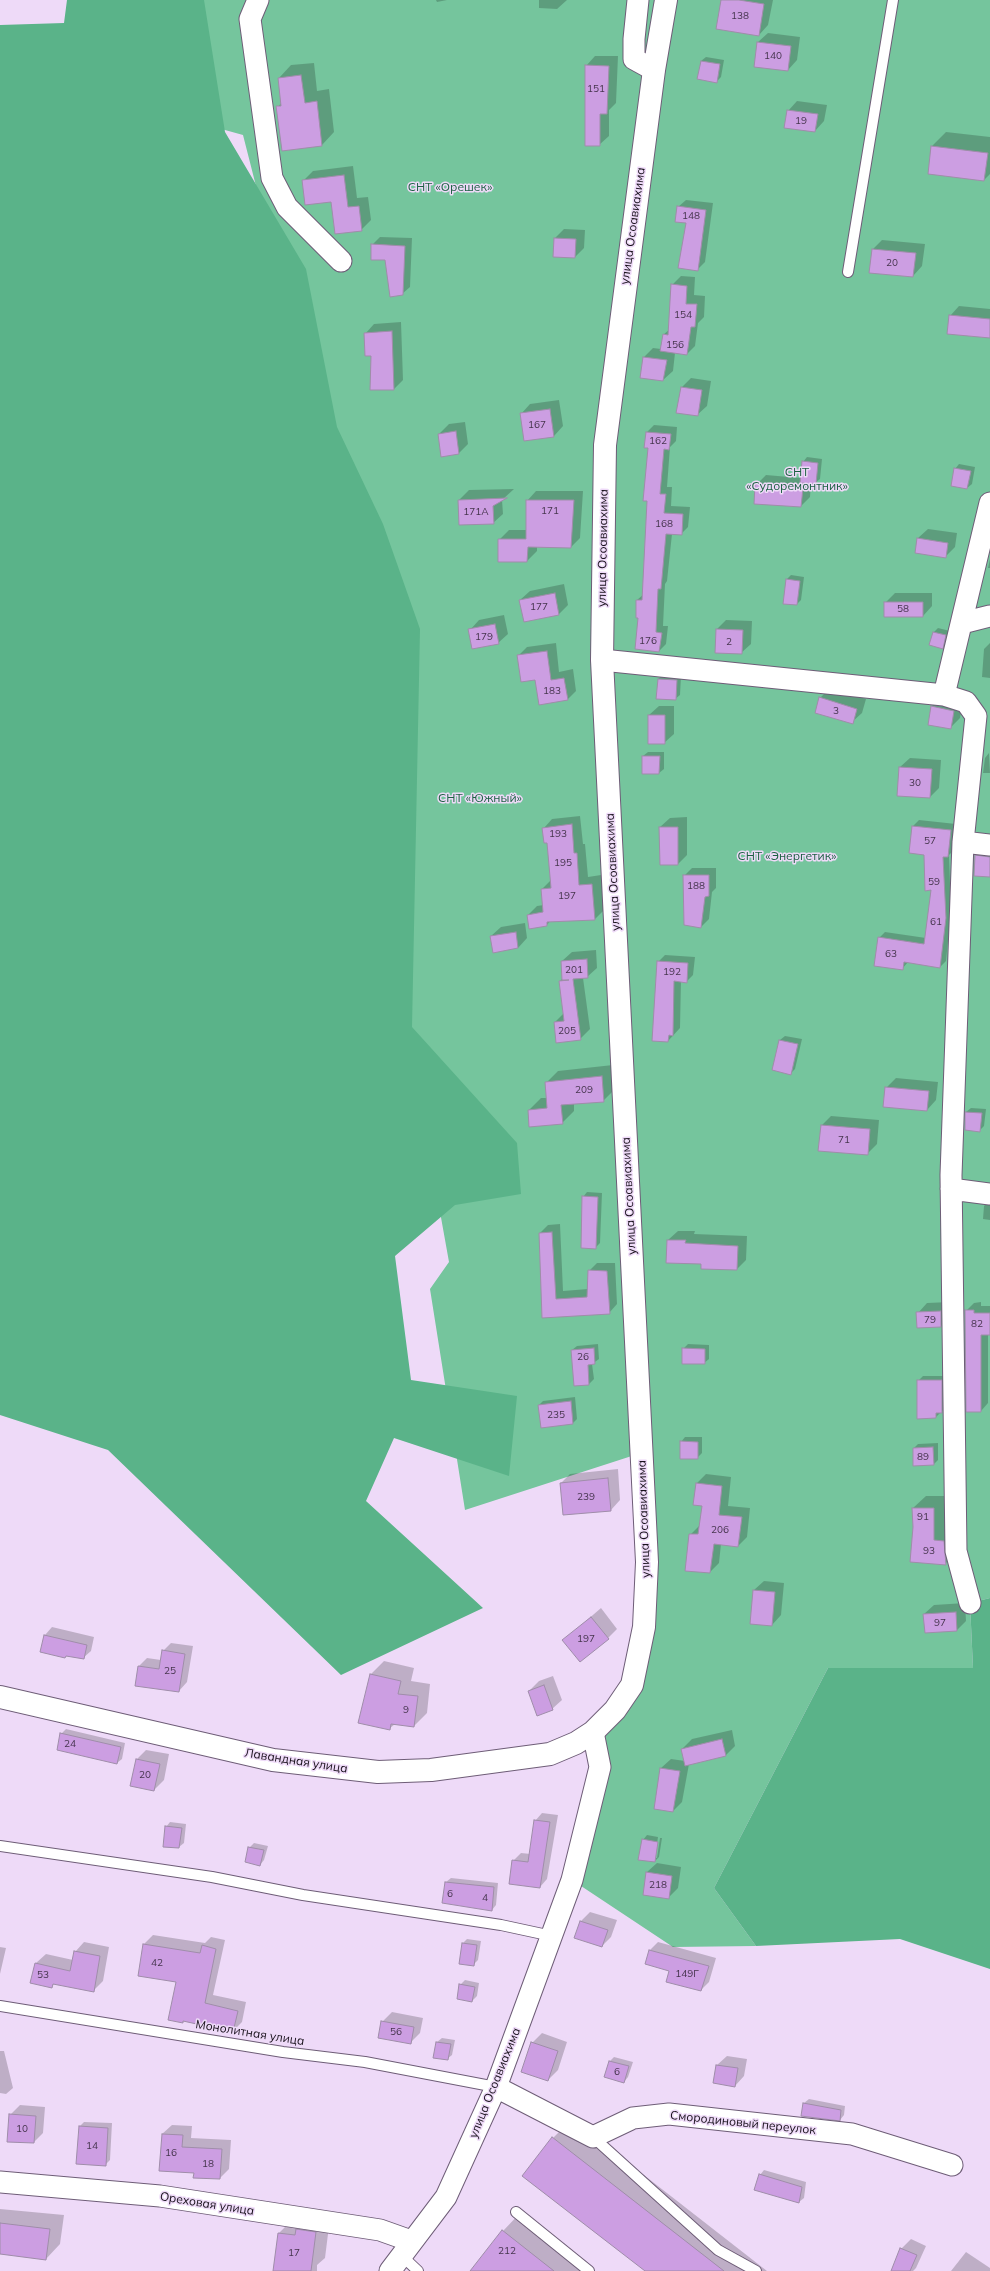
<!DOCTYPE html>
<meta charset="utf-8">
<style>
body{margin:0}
canvas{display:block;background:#eedaf8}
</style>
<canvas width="990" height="2271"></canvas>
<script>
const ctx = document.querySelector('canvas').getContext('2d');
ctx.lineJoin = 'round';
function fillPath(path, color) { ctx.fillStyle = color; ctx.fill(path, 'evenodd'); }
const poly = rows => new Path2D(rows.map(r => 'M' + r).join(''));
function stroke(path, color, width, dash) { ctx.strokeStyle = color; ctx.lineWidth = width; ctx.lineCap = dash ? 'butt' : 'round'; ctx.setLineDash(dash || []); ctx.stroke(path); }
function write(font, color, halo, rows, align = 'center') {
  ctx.font = font + ' Mulish,sans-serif'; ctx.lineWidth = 3; ctx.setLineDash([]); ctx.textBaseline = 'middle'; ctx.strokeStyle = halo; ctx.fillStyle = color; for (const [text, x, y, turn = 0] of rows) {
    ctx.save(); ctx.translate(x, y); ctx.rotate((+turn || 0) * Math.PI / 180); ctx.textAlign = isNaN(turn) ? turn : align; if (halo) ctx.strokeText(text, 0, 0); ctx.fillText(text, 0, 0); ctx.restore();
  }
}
fillPath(poly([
 [109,0,990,0,990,1598,970,1603,973,1668,828,1668,714,1888,756,1946,673,1947,572,1880,600,1767,593,1732,632,1685,641,1453,465,1510,430,1289,449,1262,391,939,324,453,243,135,106,97]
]), '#75c59d');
fillPath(poly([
 [67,0,204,0,225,132,306,269,337,427,383,524,420,629,412,1027,517,1143,521,1194,455,1205,395,1256,411,1380,517,1396,509,1476,394,1438,366,1501,483,1608,341,1675,108,1450,0,1415,0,25,64,23],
 [990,1598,990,1969,900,1939,756,1946,714,1888,828,1668,973,1668,970,1603]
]), '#5ab389');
fillPath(poly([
 [436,0,447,0,437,2],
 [539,0,567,0,557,9,539,8],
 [722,0,773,0,768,25,759,35],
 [768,33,800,37,797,60,788,70,758,42],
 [595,56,618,56,616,103,609,110,609,136,599,145,587,112,585,112,586,66],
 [706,57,724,60,721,77,716,82,701,61],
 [314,63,317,91,329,89,334,132,322,145,283,150,278,107,282,102,279,78,291,65],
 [797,101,827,105,824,121,815,131,788,111],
 [946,132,990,137,990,174,984,180,929,173,932,146],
 [353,166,357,198,368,197,371,220,361,230,332,201,303,181,313,171],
 [686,200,713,203,705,262,697,270,687,223,678,207],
 [564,229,585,230,584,248,575,257,555,238],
 [380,237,412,238,410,287,402,294,386,259,372,245],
 [882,240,925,244,922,266,913,276,873,249],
 [681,276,695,277,694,295,705,296,704,317,698,323,695,346,687,354,675,353,673,371,663,380,644,357,653,348,661,349,663,335,670,329,672,285],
 [959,306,990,309,990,337,950,316],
 [401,322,403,380,394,389,373,355,365,334,374,324],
 [691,378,711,381,707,406,697,415,682,387],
 [559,400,563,426,554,436,521,414,530,404],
 [465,422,468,444,459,453,439,434,449,424],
 [654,425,677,427,676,441,670,447,667,487,672,487,671,506,690,507,688,527,681,534,672,534,667,581,665,584,663,626,668,626,666,644,659,651,640,617,637,600,644,594,650,447,646,447,647,432],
 [807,457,822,459,820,479,815,483,811,483,810,497,801,506,756,485,766,475,801,478,803,462],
 [959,464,975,467,972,484,967,488,955,469],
 [514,489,502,500,503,514,493,523,459,500,469,490],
 [536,491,583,491,580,538,571,547,537,546,537,551,527,561,499,540,509,530,527,530,527,501],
 [928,529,957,533,955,547,945,557,918,538],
 [990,559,990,568,988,568],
 [791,575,804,577,801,600,797,604,787,579],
 [564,584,568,605,559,614,520,600,530,591],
 [895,593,932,593,932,606,923,616,885,603],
 [504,615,508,634,498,643,470,630,479,620],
 [726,620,752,621,751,644,741,653,717,629],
 [938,628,950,631,947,643,942,648,930,645,934,632],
 [556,643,559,672,573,669,576,691,568,699,536,679,518,656,527,647],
 [990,643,990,678,982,677,984,649],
 [663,675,681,676,680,695,675,699,658,679],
 [830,688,866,699,862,713,852,722,820,698],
 [941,697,963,701,960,718,951,727,932,706],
 [659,706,674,706,674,734,664,743,649,715],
 [648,752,664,752,664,769,659,773,643,756],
 [989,753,990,773,983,773,985,758],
 [910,758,941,760,939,788,930,797,900,767],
 [580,816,583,844,585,844,588,877,601,875,604,910,595,919,550,921,547,925,528,915,537,906,544,905,542,889,551,880,548,842,544,828,552,819],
 [687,817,687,855,678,864,660,827,670,818],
 [919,820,956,824,953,851,949,855,951,911,946,961,940,967,908,962,902,969,879,938,885,932,926,938,932,889,925,854,910,852,913,826],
 [985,846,990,847,990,876,976,856],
 [692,868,716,868,716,888,712,892,709,919,701,927,684,876],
 [525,923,527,938,518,948,491,936,501,927],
 [596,950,597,968,587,977,583,978,590,1029,580,1039,555,1022,564,1013,560,981,563,978,562,961,572,952],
 [665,955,695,957,693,975,686,982,681,981,680,1028,668,1041,658,962],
 [785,1036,802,1039,795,1069,791,1073,773,1069,780,1040],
 [613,1065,615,1089,603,1101,574,1103,574,1111,562,1123,529,1110,541,1098,547,1098,546,1083,558,1071],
 [896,1078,938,1082,936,1100,927,1110,886,1088],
 [971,1108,986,1109,984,1126,979,1131,966,1112],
 [831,1116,879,1120,877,1144,867,1154,822,1125],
 [587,1192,602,1193,600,1243,595,1248,583,1197],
 [990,1199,990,1220,983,1219,984,1206],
 [560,1224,563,1291,588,1289,589,1271,597,1263,615,1263,617,1304,609,1313,543,1317,540,1233,548,1225],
 [678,1231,695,1231,694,1234,747,1236,746,1260,737,1269,702,1263,668,1240],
 [950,1302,950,1317,941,1326,918,1313,927,1303],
 [981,1302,981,1306,990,1306,990,1334,988,1334,988,1403,981,1411,966,1311,974,1303],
 [598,1344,599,1359,592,1364,594,1379,589,1384,575,1385,572,1350,577,1346],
 [688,1344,709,1345,709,1359,704,1363,683,1349],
 [923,1376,946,1376,946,1407,936,1417,918,1418,918,1381],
 [575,1397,577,1419,573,1423,539,1405,543,1401],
 [685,1437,702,1437,702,1453,697,1458,681,1442],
 [938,1443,938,1460,934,1464,914,1448,918,1444],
 [618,1469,620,1500,611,1510,561,1483,570,1474],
 [706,1474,731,1477,728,1506,750,1508,747,1537,738,1546,721,1544,719,1563,710,1572,690,1535,700,1525,703,1505,697,1483],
 [926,1496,947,1496,958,1551,945,1564,914,1527,913,1508],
 [764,1581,784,1583,781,1615,772,1625,751,1623,754,1590],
 [965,1603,966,1621,957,1630,924,1614,934,1605],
 [601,1608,617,1629,608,1638,564,1640],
 [52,1627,94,1637,91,1651,83,1658,67,1655,65,1657,41,1651,45,1635],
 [171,1643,193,1646,187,1682,179,1691,139,1666,147,1658,161,1660,163,1651],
 [384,1661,414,1668,411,1681,430,1684,427,1713,414,1726,395,1724,389,1729,359,1722,371,1674],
 [553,1676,562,1700,552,1709,529,1691,539,1681],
 [66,1729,125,1743,122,1759,117,1763,61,1734],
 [732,1730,735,1746,726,1755,689,1764,682,1802,673,1811,661,1768,671,1759,685,1761,682,1749,692,1739],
 [146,1750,169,1754,164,1780,154,1790,137,1759],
 [542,1813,558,1815,547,1879,540,1887,513,1861,521,1853,531,1854,535,1821],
 [170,1822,186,1824,184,1843,179,1847,164,1846,166,1827],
 [647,1835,658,1837,655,1858,657,1858,660,1838,662,1838,659,1857,655,1861,643,1840],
 [254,1843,268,1846,264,1860,260,1865,249,1848],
 [657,1863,681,1867,678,1888,668,1898,644,1894,647,1872],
 [451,1878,498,1883,496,1905,492,1910,446,1882],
 [590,1912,617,1920,611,1937,602,1946,581,1921],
 [153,1935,205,1943,211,1937,225,1940,213,1995,246,2002,242,2022,233,2031,184,2020,183,2022,178,1981,139,1976,144,1944],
 [467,1939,481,1941,478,1960,473,1965,463,1943],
 [84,1942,109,1947,103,1981,93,1991,55,1983,51,1987,31,1982,36,1963,46,1954,73,1960,75,1952],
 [658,1942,716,1958,709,1982,701,1990,650,1950],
 [0,1947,6,1948,0,1974],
 [465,1980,479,1983,477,1996,472,2001,460,1985],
 [392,2012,423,2018,420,2033,410,2043,382,2022],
 [542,2033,567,2042,558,2070,548,2080,532,2043],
 [442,2038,455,2040,452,2055,447,2059,437,2042],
 [0,2051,4,2051,13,2088,6,2094,0,2093],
 [727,2056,747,2059,744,2076,735,2086,714,2083,717,2065],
 [614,2057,633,2062,628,2077,624,2082,605,2076,610,2061],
 [809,2099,845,2106,844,2115,840,2120,802,2115,804,2103],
 [20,2105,45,2107,43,2133,34,2142,10,2115],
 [572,2119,767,2271,647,2271,553,2138],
 [84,2122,112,2123,110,2160,105,2165,77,2163,80,2126],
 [172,2125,192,2126,191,2138,231,2140,229,2169,220,2178,195,2172,162,2134],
 [764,2170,806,2182,804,2198,799,2202,760,2175],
 [0,2209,64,2215,60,2244,46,2259,0,2253],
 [521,2212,586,2271,471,2271,503,2231],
 [330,2218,325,2258,317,2265,317,2271,274,2271,279,2233,293,2219],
 [911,2239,926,2246,916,2268,913,2271,892,2271,901,2249],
 [966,2252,990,2268,990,2271,951,2271]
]), '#0003');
const building = poly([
 [721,0,739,0,764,4,759,36,716,29,721,0],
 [757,42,791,46,788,71,754,67,757,42],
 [701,61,720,64,717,83,697,79,701,61],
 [585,65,609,66,607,114,600,114,600,146,585,146,585,65],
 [301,75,305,103,317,101,322,146,282,151,276,106,281,106,278,78,301,75],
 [787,110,818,114,815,132,784,128,787,110],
 [931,146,988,153,984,181,928,174,931,146],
 [344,175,348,207,359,206,362,231,335,234,331,202,305,205,302,180,344,175],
 [677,206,706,210,698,271,678,268,686,223,675,222,677,206],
 [554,238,576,239,575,258,553,257,554,238],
 [371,244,405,246,403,295,390,297,385,260,371,260,371,244],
 [872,249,916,253,913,277,869,273,872,249],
 [671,284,687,286,686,304,697,304,695,327,691,327,687,355,660,351,663,334,668,335,671,284],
 [949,315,990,319,990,338,947,334,949,315],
 [392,331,394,390,370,390,371,356,365,356,364,333,392,331],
 [643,357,667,360,663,381,640,378,643,357],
 [681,387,702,390,698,416,676,413,681,387],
 [550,409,554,437,524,441,520,413,550,409],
 [456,431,459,454,441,457,438,434,456,431],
 [646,432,671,434,669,450,664,449,660,494,666,494,664,513,683,514,682,535,666,534,661,589,658,589,656,632,662,633,659,652,635,649,638,618,636,618,636,600,642,600,647,501,643,501,648,448,644,448,646,432],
 [802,461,818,463,816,484,800,483,802,461],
 [954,468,971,471,967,489,951,486,954,468],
 [755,484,803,488,801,507,754,504,755,484],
 [507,498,493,506,494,524,459,525,458,500,507,498],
 [526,500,574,500,571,548,528,547,527,562,498,562,498,539,526,539,526,500],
 [917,538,948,543,946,558,915,553,917,538],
 [786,579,800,581,797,605,783,604,786,579],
 [555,593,559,615,524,622,519,600,555,593],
 [884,602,923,602,923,617,884,617,884,602],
 [495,624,499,644,472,649,468,629,495,624],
 [716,629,743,630,742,654,715,653,716,629],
 [933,632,946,635,943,649,929,645,933,632],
 [547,651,551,680,564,678,568,700,539,705,535,680,521,682,517,655,547,651],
 [658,679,677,680,676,700,656,699,658,679],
 [819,697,857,709,853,724,815,713,819,697],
 [931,706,954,711,951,729,928,725,931,706],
 [648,715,665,715,665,744,648,744,648,715],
 [642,756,660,756,659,774,642,774,642,756],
 [899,767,932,769,930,798,897,796,899,767],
 [572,824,574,853,577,853,579,885,592,884,595,920,547,922,547,926,529,929,527,915,543,912,541,889,551,888,547,843,544,843,542,828,572,824],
 [912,826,951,830,948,857,943,857,946,918,940,968,904,962,903,970,874,966,878,937,924,944,931,890,925,891,924,855,909,853,912,826],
 [659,827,678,827,678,865,660,865,659,827],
 [975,855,990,857,990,877,974,876,975,855],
 [683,875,709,875,709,896,705,897,701,928,684,925,683,875],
 [516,932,518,948,493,953,490,936,516,932],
 [587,959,588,978,573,979,581,1040,556,1043,554,1022,564,1021,559,981,569,980,562,980,561,961,587,959],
 [657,961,688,963,687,983,674,981,673,1036,669,1035,668,1042,652,1041,657,961],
 [779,1040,798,1044,791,1075,772,1070,779,1040],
 [602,1076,604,1102,561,1105,563,1124,529,1127,528,1110,547,1108,545,1082,602,1076],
 [885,1087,929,1091,927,1111,883,1107,885,1087],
 [965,1112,982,1113,980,1132,965,1130,965,1112],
 [821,1125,870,1129,868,1155,818,1151,821,1125],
 [582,1196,598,1197,596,1249,581,1248,582,1196],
 [552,1232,556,1299,587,1297,588,1270,607,1271,610,1314,542,1318,539,1233,552,1232],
 [667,1240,686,1240,685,1243,738,1246,737,1270,701,1269,701,1264,666,1263,667,1240],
 [965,1310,974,1310,974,1313,990,1313,990,1335,981,1335,981,1412,966,1412,965,1310],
 [941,1311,941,1327,917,1328,916,1312,941,1311],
 [594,1348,595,1364,588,1365,589,1385,574,1386,571,1350,594,1348],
 [682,1348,705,1349,705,1364,682,1364,682,1348],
 [917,1380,942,1380,942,1413,936,1413,936,1418,917,1419,917,1380],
 [571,1401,573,1424,541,1428,538,1405,571,1401],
 [680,1441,698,1442,698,1459,680,1459,680,1441],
 [933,1447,934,1465,913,1466,913,1448,933,1447],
 [608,1478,611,1511,563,1515,560,1483,608,1478],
 [696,1483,722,1486,719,1515,742,1517,738,1547,714,1544,710,1573,685,1571,689,1534,698,1534,702,1506,693,1505,696,1483],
 [912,1508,934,1508,934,1540,944,1541,946,1565,910,1562,913,1527,912,1508],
 [753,1590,775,1592,772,1626,750,1624,753,1590],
 [956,1612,957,1631,925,1633,923,1614,956,1612],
 [591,1617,609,1639,580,1662,562,1640,591,1617],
 [44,1635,87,1645,84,1659,66,1656,65,1658,40,1652,44,1635],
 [162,1650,185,1654,179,1692,135,1686,138,1666,159,1669,162,1650],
 [370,1674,401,1681,398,1694,418,1696,414,1727,391,1724,390,1730,358,1723,370,1674],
 [544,1685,553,1710,537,1716,528,1691,544,1685],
 [60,1733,121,1747,117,1764,57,1750,60,1733],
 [722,1739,726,1756,685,1766,681,1749,722,1739],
 [136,1759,160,1764,154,1791,130,1786,136,1759],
 [660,1768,680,1771,673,1812,654,1809,660,1768],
 [534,1820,550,1822,540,1888,509,1884,512,1860,528,1862,534,1820],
 [165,1826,182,1828,179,1848,163,1847,165,1826],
 [642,1839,658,1842,655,1862,638,1860,642,1839],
 [248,1847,264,1850,260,1866,245,1862,248,1847],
 [646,1872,672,1876,669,1899,643,1895,646,1872],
 [445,1882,494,1887,492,1911,442,1903,445,1882],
 [580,1921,608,1930,602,1947,574,1938,580,1921],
 [462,1943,477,1945,474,1966,459,1964,462,1943],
 [143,1944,200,1953,202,1945,216,1949,205,2003,238,2011,233,2032,183,2021,183,2023,168,2020,176,1982,138,1976,143,1944],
 [649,1950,709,1966,701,1991,666,1982,669,1971,645,1964,649,1950],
 [74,1951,100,1956,94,1992,53,1984,52,1988,30,1983,35,1963,70,1971,74,1951],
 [459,1984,475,1987,472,2002,457,1999,459,1984],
 [381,2021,414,2027,411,2044,378,2038,381,2021],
 [436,2042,451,2044,448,2060,433,2058,436,2042],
 [531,2042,558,2051,548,2081,521,2072,531,2042],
 [609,2061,629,2066,624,2083,604,2077,609,2061],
 [716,2065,738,2068,735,2087,713,2083,716,2065],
 [803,2103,841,2110,840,2121,801,2116,803,2103],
 [9,2114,36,2116,34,2143,7,2142,9,2114],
 [79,2126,108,2128,106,2166,76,2164,79,2126],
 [162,2134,183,2135,182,2147,222,2149,220,2179,193,2178,194,2173,159,2171,162,2134],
 [552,2137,724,2271,645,2271,522,2176,552,2137],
 [759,2174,802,2187,799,2203,754,2190,759,2174],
 [0,2223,50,2229,46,2260,0,2254,0,2223],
 [296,2229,316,2232,311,2271,273,2271,278,2233,295,2235,296,2229],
 [502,2230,554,2271,470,2271,502,2230],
 [900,2248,917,2255,910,2271,891,2271,900,2248]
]);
fillPath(building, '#cc9ee2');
stroke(building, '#9f8da9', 1);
const service = poly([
 [848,272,893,0],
 [0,1846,212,1877,303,1895,501,1925,552,1936],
 [0,2006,283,2052,365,2062,496,2087],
 [593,2137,718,2250,756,2271],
 [516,2212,589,2271],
 [401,2255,418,2271]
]);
const minor = poly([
 [258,0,250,19,272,178,287,207,341,261],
 [638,0,634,39,634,59,654,70],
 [962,623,990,616],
 [602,660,944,695,966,702,976,716,963,842,951,1175,956,1551,970,1603],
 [944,695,990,503],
 [963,842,990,845],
 [951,1189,990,1194],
 [496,2087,593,2137,633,2118,669,2114,852,2134,952,2165],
 [0,2182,160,2196,380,2230,411,2241],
 [390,2271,446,2197,496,2087,572,1880,600,1767,593,1732]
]);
const tertiary = poly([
 [0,1697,273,1760,378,1772,431,1770,550,1754,576,1743,593,1732,615,1710,632,1685,644,1627,647,1562,602,660,605,445,654,70,666,0]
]);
stroke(service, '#6e5d77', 12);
stroke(minor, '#6e5d77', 23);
stroke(tertiary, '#6e5d77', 24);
stroke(service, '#fff', 10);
stroke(minor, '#fff', 21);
stroke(tertiary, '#fff', 22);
write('10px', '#45344d', null, [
 ["138",740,16],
 ["140",773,56],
 ["151",596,89],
 ["19",801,121],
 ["148",691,216],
 ["20",892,263],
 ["154",683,315],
 ["156",675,345],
 ["167",537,425],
 ["162",658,441],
 ["171",550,511],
 ["171А",476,512],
 ["168",664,524],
 ["177",539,607],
 ["58",903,609],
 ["179",484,637],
 ["176",648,641],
 ["2",729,642],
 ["183",552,691],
 ["3",836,711],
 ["30",915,783],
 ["193",558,834],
 ["57",930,841],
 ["195",563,863],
 ["59",934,882],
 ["188",696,886],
 ["197",567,896],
 ["61",936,922],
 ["63",891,954],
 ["201",574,970],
 ["192",672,972],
 ["205",567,1031],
 ["209",584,1090],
 ["71",844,1140],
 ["79",930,1320],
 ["82",977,1324],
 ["26",583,1357],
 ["235",556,1415],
 ["89",923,1457],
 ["239",586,1497],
 ["91",923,1517],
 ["206",720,1530],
 ["93",929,1551],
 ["97",940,1623],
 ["197",586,1639],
 ["25",170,1671],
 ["9",406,1710],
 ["24",70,1744],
 ["20",145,1775],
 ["218",658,1885],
 ["6",450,1894],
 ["4",485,1898],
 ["42",157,1963],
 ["149Г",687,1974],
 ["53",43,1975],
 ["56",396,2032],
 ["6",617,2072],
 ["10",22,2129],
 ["14",92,2146],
 ["16",171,2153],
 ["18",208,2164],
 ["212",507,2251],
 ["17",294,2253]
]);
write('12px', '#1d6043', '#eedaf8', [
 ["СНТ «Орешек»",450,187],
 ["СНТ",797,472],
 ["«Судоремонтник»",797,486],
 ["СНТ «Южный»",480,798],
 ["СНТ «Энергетик»",787,856]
]);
write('12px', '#18111b', '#eedaf8', [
 ["улица Осоавиахима",633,226,-82],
 ["улица Осоавиахима",603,548,-89],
 ["улица Осоавиахима",613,872,-93],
 ["улица Осоавиахима",629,1196,-93],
 ["улица Осоавиахима",644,1519,-92],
 ["Лавандная улица",296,1761,9],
 ["Монолитная улица",250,2033,9],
 ["улица Осоавиахима",495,2083,-68],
 ["Смородиновый переулок",743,2123,6],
 ["Ореховая улица",207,2204,9]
]);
</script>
